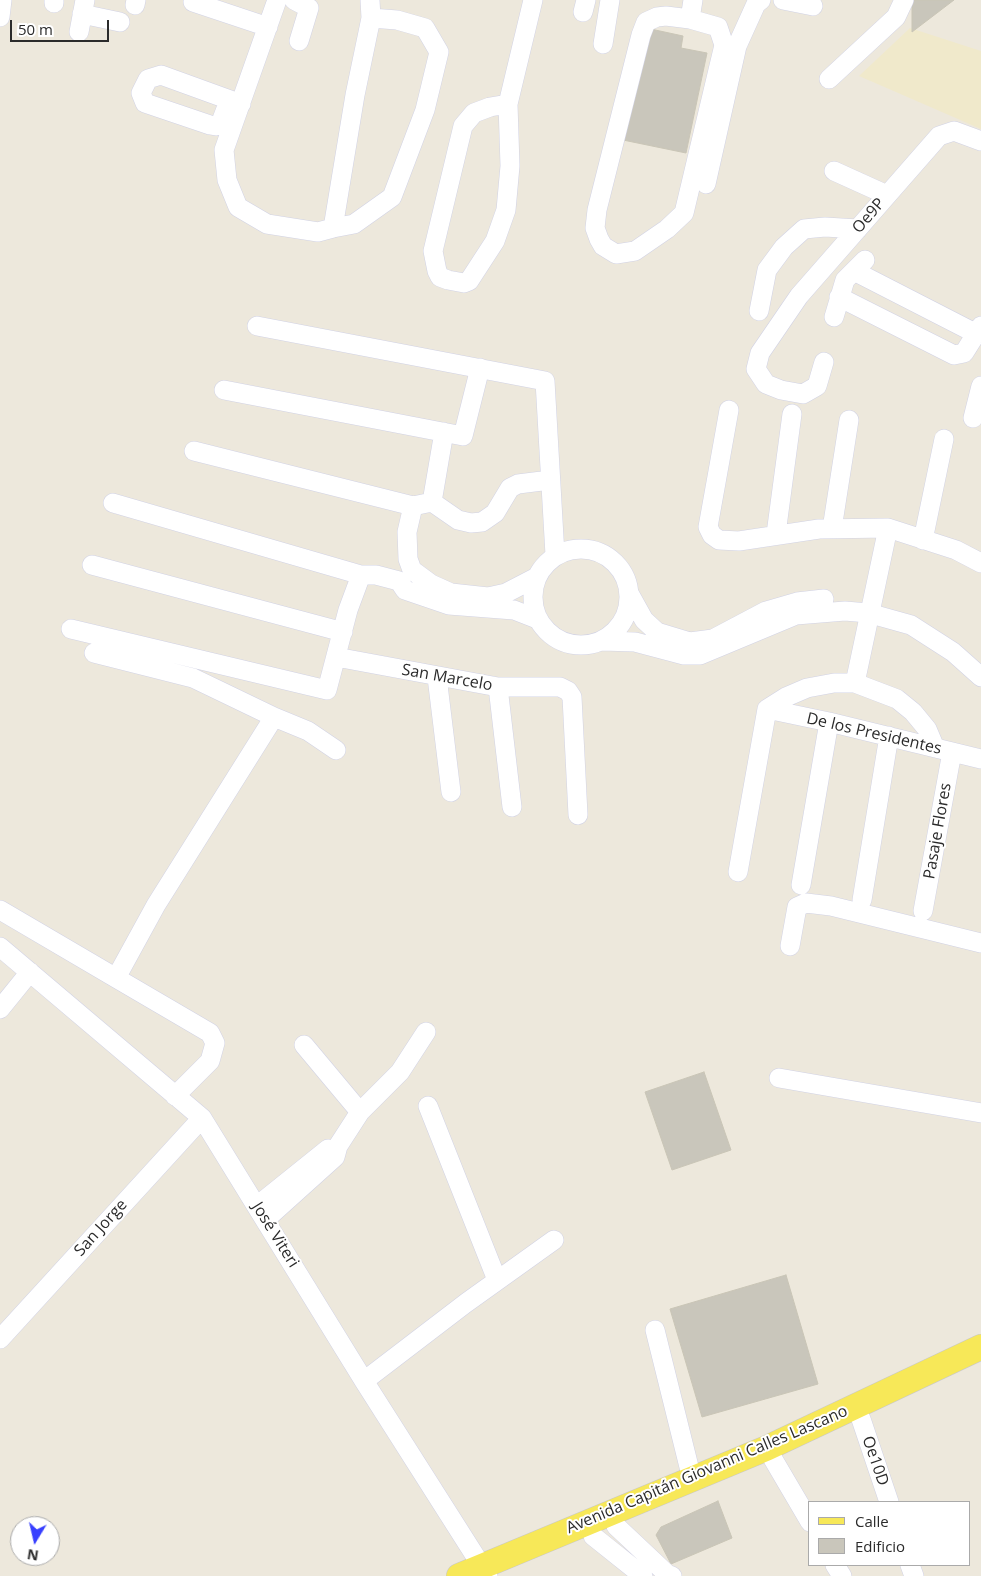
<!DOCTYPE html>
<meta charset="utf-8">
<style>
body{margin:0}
#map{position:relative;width:981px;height:1576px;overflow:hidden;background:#ede8dc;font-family:"Open Sans",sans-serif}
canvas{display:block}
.legend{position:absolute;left:808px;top:1501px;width:162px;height:65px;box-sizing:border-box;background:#fff;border:1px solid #aaa;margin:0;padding:6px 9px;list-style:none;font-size:15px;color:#2b2b2b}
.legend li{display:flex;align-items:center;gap:10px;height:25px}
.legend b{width:25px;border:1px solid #aaa}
.north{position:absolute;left:10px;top:1516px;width:50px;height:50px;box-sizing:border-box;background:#fff;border:1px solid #aaa;border-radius:50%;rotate:189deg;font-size:14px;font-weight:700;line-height:20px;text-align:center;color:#2b2b2b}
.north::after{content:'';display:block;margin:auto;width:18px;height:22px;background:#3840ff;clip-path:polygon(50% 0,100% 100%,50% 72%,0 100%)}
.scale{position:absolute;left:10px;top:20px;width:99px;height:22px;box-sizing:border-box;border:2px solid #2b2b2b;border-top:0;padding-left:6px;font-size:15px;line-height:18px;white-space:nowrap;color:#2b2b2b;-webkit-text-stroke:4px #fff;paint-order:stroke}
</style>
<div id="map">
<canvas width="981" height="1576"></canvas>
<ul class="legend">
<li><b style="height:6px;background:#f7e858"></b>Calle</li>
<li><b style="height:14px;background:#c9c6bb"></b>Edificio</li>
</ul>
<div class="north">N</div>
<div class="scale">50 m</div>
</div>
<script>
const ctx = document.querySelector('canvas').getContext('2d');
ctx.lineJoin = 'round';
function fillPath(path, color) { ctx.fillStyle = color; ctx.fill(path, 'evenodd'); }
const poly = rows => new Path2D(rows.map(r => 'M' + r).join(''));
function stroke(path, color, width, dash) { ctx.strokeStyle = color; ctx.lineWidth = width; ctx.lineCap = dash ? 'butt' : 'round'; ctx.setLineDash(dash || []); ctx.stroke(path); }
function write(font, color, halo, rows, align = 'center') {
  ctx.font = font + ' "Open Sans",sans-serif'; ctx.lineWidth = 4; ctx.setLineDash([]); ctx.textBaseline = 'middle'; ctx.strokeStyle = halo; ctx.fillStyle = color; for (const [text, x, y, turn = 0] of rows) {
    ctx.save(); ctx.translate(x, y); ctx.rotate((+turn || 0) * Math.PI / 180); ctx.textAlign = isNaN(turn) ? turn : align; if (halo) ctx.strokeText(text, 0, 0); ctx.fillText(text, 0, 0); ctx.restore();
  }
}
fillPath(poly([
 [910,28,981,51,981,129,859,76]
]), '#f0e9cb');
const building = poly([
 [912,0,954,0,912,32,912,0],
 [646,28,683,36,681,48,707,53,686,153,623,140,646,28],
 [704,1072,731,1150,672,1170,645,1092,704,1072],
 [786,1275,818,1384,702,1417,670,1309,786,1275],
 [718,1501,732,1538,671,1564,656,1535,661,1527,718,1501]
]);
fillPath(building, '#c9c6bb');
stroke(building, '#c9c5b6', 1);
const minor = poly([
 [277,0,224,150,227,180,238,207,267,224,318,232,333,228,354,224,392,197,425,110,439,52,425,28,397,20,371,18,355,95,333,228],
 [294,0,309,8,299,41],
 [370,0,371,18],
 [783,0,813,6],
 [193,2,268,27],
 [54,3,54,0],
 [135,5,136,0],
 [583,12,586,0],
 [82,14,120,22],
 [666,16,690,19,718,27,724,45,684,213,667,229,635,251,616,254,603,246,599,239,595,228,597,210,641,35,646,22,657,17,666,16],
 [0,17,2,0],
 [690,19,693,0],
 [79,32,85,0],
 [603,44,610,0],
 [829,79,896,17,904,0],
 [229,101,221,122,216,126,210,125,145,103,141,93,148,79,161,75,241,104],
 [508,104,490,107,474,113,463,126,433,251,437,271,440,277,448,280,464,283,469,281,495,241,506,210,510,166,508,104,533,0],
 [834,171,887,195],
 [706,184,737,46,756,4,761,0],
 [854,271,977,334],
 [839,297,954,355,964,353,981,326],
 [759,311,767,270,784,247,804,229,825,227,858,229],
 [834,317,845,280,865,260],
 [257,326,545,381,555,555],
 [824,362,817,386,803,394,781,390,766,384,756,369,760,353,799,296,939,136,954,131,981,141],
 [224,390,463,436,480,368],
 [729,410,708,527,712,535,719,540,739,541,819,529,888,528,956,550,981,563],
 [973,418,981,386],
 [194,451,413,506,432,502,458,520,471,523,482,522,495,513,510,488,518,484,550,480],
 [432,502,444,432],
 [113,503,361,575,376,575,399,581,405,590,449,605,514,610,537,619],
 [413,506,407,532,408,559,412,570,431,584,451,593,488,597,506,593,535,578],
 [832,529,849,420],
 [776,534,792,414],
 [923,540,944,439],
 '533 597a48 48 0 1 1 96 0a48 48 0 1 1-96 0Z',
 [92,565,343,632],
 [629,593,644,620,657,632,690,642,713,639,766,611,797,602,824,599],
 [71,629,327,690,348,610,361,575],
 [602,641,635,642,684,655,700,655,796,615,845,611,868,613,911,625,953,652,981,677],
 [94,653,193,678,274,717],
 [336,657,498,687,560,687,568,691,572,697,578,815],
 [437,677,451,792],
 [855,683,888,528],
 [498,687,512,807],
 [767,709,829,722,981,759],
 [767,709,786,697,807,688,834,683,855,683,897,699,913,712,927,729,935,748],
 [738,872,767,709],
 [801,885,829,722],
 [862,900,889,736],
 [0,910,116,978],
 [923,911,952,752],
 [790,946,797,907,806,903,831,906,981,943],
 [0,947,202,1118,364,1381,488,1576],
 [0,1009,30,972],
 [779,1078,981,1113],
 [175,1096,210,1061,215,1043,210,1033,116,978,156,905,274,717,308,731,336,750],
 [428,1106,497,1280],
 [360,1112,400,1072,426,1032],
 [257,1206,328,1149],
 [265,1220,335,1157,338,1146,360,1112,304,1045],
 [655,1330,692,1479],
 [0,1339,202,1118],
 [364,1381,466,1303,554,1240],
 [861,1419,889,1502],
 [773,1459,810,1522],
 [616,1526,667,1574,672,1576],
 [593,1536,643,1576],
 [835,1565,842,1576],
 [910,1565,914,1576]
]);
const major = poly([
 [459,1576,767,1448,981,1347]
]);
stroke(minor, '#d1d2e4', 20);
stroke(major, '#c8c8c8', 26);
stroke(minor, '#fff', 19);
stroke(major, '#f7e858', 25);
write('16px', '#2b2b2b', '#fff', [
 ["Oe9P",869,216,-49],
 ["San Marcelo",447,678,10],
 ["De los Presidentes",874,734,13],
 ["Pasaje Flores",938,831,-80],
 ["San Jorge",101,1228,-48],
 ["José Viteri",275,1235,58],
 ["Oe10D",875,1461,71],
 ["Avenida Capitán Giovanni Calles Lascano",707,1470,-23]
]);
</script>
